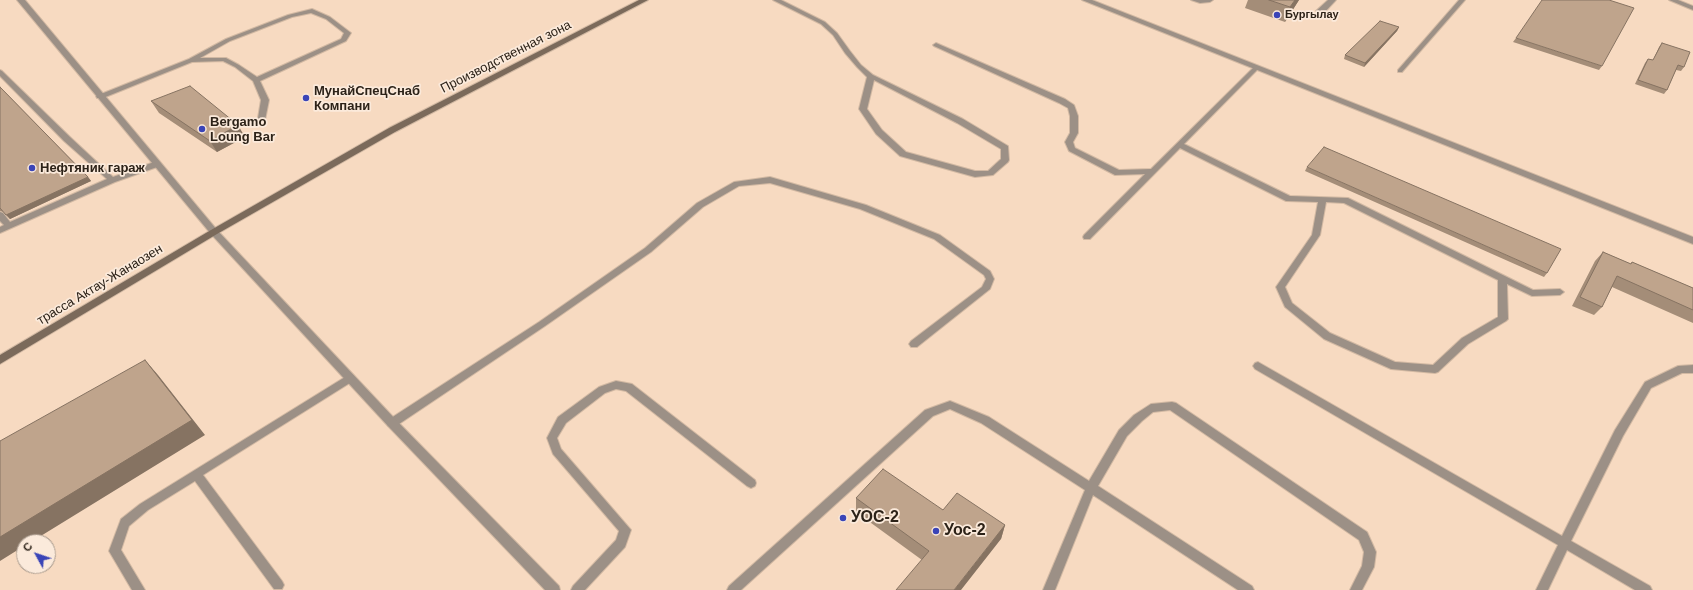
<!DOCTYPE html>
<meta charset="utf-8">
<style>
body{margin:0}
#map{position:relative;width:1693px;height:590px;overflow:hidden;background:#f7dac1;font-family:Arial,sans-serif}
canvas{display:block}
.north{position:absolute;left:16px;top:534px;width:40px;height:40px;box-sizing:border-box;background:#fbeadb;border:1px solid #a89a8d;border-radius:50%;rotate:310deg;font-size:11px;font-weight:700;line-height:16px;text-align:center;color:#2c2218}
.north::after{content:'';display:block;margin:auto;width:14px;height:18px;background:#3a44b7;clip-path:polygon(50% 0,100% 100%,50% 72%,0 100%)}
</style>
<div id="map">
<canvas width="1693" height="590"></canvas>
<div class="north">С</div>
</div>
<script>
const ctx = document.querySelector('canvas').getContext('2d');
ctx.lineJoin = 'round';
const poly = rows => new Path2D(rows.map(r => 'M' + r).join(''));
function stroke(path, color, width, dash) { ctx.strokeStyle = color; ctx.lineWidth = width; ctx.lineCap = dash ? 'butt' : 'round'; ctx.setLineDash(dash || []); ctx.stroke(path); }
function fillPath(path, color) { ctx.fillStyle = color; ctx.fill(path, 'evenodd'); }
function write(font, color, halo, rows, align = 'center') {
  ctx.font = font + ' Arial,sans-serif'; ctx.lineWidth = 3.5; ctx.setLineDash([]); ctx.textBaseline = 'middle'; ctx.strokeStyle = halo; ctx.fillStyle = color; for (const [text, x, y, turn = 0] of rows) {
    ctx.save(); ctx.translate(x, y); ctx.rotate((+turn || 0) * Math.PI / 180); ctx.textAlign = isNaN(turn) ? turn : align; if (halo) ctx.strokeText(text, 0, 0); ctx.fillText(text, 0, 0); ctx.restore();
  }
}
const service = poly([
 [773,0,781,0,825,22,837,33,850,51,861,65,873,75,963,119,1008,146,1009,160,1008,162,993,175,975,177,900,156,876,134,859,109,867,77,857,67,845,53,833,35,821,24,773,0],
 [874,80,957,123,1001,149,1001,159,988,171,975,171,906,152,882,130,867,109,874,80],
 [1191,0,1213,0,1210,2,1200,3,1191,0],
 [1459,0,1465,0,1402,72,1398,72,1398,70,1459,0],
 [1669,0,1678,0,1693,6,1693,10,1669,0],
 [312,9,330,17,351,33,346,41,260,81,269,100,265,120,259,120,258,118,261,100,253,81,235,67,223,61,192,62,103,98,97,98,96,96,189,59,226,39,288,15,312,9],
 [311,13,326,19,344,33,341,39,257,77,239,65,226,58,200,58,230,41,292,17,311,13],
 [936,43,1065,99,1074,105,1078,116,1078,133,1073,142,1075,148,1119,170,1151,169,1254,67,1258,67,1258,69,1184,144,1290,196,1348,198,1533,290,1560,289,1564,292,1560,295,1532,296,1507,284,1508,319,1506,321,1468,344,1438,372,1435,373,1391,369,1324,339,1285,307,1276,287,1312,235,1318,202,1286,201,1180,148,1090,239,1084,239,1083,237,1084,235,1145,174,1115,175,1069,151,1065,142,1070,133,1070,116,1068,108,1059,103,934,46,933,45,936,43],
 [1326,202,1344,203,1498,280,1498,317,1462,338,1433,365,1395,362,1330,333,1292,303,1285,287,1320,235,1326,202],
 [0,70,2,71,70,137,113,177,154,162,157,162,161,164,160,166,115,182,0,233,0,227,4,225,0,221,0,212,3,213,10,222,107,179,64,141,0,76,0,70],
 [770,177,866,205,940,235,990,271,994,279,990,289,917,347,911,347,909,344,911,341,982,287,986,279,984,275,934,239,860,209,770,183,739,186,703,207,651,252,545,326,396,426,392,427,388,426,387,423,388,420,539,322,645,248,697,203,734,182,770,177],
 [1258,362,1562,536,1615,430,1645,382,1678,366,1693,365,1693,373,1682,373,1651,388,1623,436,1571,541,1650,586,1652,590,1635,590,1567,550,1548,590,1536,590,1558,545,1255,369,1253,366,1255,363,1258,362],
 [350,374,353,375,355,378,353,381,203,475,282,581,284,585,282,589,274,589,195,481,148,510,129,526,121,550,145,590,132,590,109,551,121,519,140,504,350,374],
 [616,381,632,384,755,480,756,483,755,486,751,488,747,486,626,391,616,389,605,393,566,423,557,438,561,449,631,530,625,547,585,590,571,590,573,586,616,540,619,531,553,454,547,438,558,417,599,387,616,381],
 [950,401,989,417,1089,481,1119,430,1134,415,1151,404,1172,402,1176,403,1367,532,1376,552,1374,567,1362,590,1350,590,1362,566,1364,552,1359,540,1170,410,1153,412,1142,421,1127,436,1098,486,1252,586,1254,590,1238,590,1093,495,1055,590,1043,590,1085,490,981,423,950,409,933,416,741,590,727,590,729,586,925,410,950,401]
]);
const minor = poly([
 [1082,0,1092,0,1693,237,1693,244,1082,0],
 [1328,0,1336,0,1322,15,1316,15,1316,11,1328,0]
]);
const tertiary = poly([
 [17,0,25,0,217,230,396,420,559,586,560,590,545,590,388,426,211,234,17,0]
]);
const secondary = poly([
 [639,0,648,0,395,132,217,234,0,364,0,355,211,230,389,128,639,0]
]);
stroke(service, '#d2b9a3', 2);
stroke(minor, '#d2b9a3', 2);
stroke(tertiary, '#d2b9a3', 2);
stroke(secondary, '#d2b9a3', 2);
fillPath(service, '#9c9086');
fillPath(minor, '#9c9086');
fillPath(tertiary, '#9c9086');
fillPath(secondary, '#7b6a5b');
fillPath(poly([
 [1248,0,1299,0,1285,22,1245,8],
 [1399,27,1397,31,1364,67,1344,59,1345,55],
 [1516,38,1602,66,1599,70,1513,42],
 [1662,43,1684,67,1681,71,1676,70,1667,90,1664,94,1635,84,1645,63,1648,59,1653,60,1659,47],
 [0,87,88,177,91,181,10,219,4,212,0,211],
 [151,101,245,137,217,152,159,113],
 [1307,167,1547,273,1544,277,1305,171],
 [1603,252,1631,264,1632,262,1693,288,1693,323,1612,287,1602,307,1594,315,1572,306,1595,261],
 [856,498,943,510,1005,525,1001,539,922,560,856,512]
]), '#a48d78');
fillPath(poly([
 [1295,0,1299,0,1285,22,1290,7],
 [1399,27,1397,31,1364,67,1365,63],
 [238,125,245,137,217,152,210,141],
 [88,177,91,181,10,219,6,215],
 [145,360,158,375,205,435,31,542,24,542,24,546,0,561,0,537],
 [1005,525,1001,539,961,590,954,590]
]), '#867362');
const building = poly([
 [1269,0,1295,0,1290,7,1269,0],
 [1542,0,1609,0,1634,8,1602,66,1516,38,1542,0],
 [1380,21,1399,27,1365,63,1345,55,1380,21],
 [1662,43,1690,52,1684,67,1678,65,1667,90,1638,80,1648,59,1653,60,1662,43],
 [190,86,238,125,210,141,151,101,190,86],
 [0,87,88,177,6,215,0,208,0,87],
 [1324,147,1561,249,1547,273,1307,167,1324,147],
 [1603,252,1631,264,1632,262,1693,288,1693,310,1617,276,1602,307,1580,297,1603,252],
 [145,360,192,420,0,537,0,441,145,360],
 [883,469,943,510,957,493,1005,525,954,590,896,590,929,551,856,498,883,469]
]);
fillPath(building, '#bfa48c');
stroke(building, '#867362', 1);
for (const [x, y, r, color] of [
 [1277,15,4,"#3a44b7"],
 [306,98,4,"#3a44b7"],
 [202,129,4,"#3a44b7"],
 [32,168,4,"#3a44b7"],
 [843,518,4,"#3a44b7"],
 [936,531,4,"#3a44b7"]
]) { const dot = new Path2D(); dot.arc(x, y, r, 0, 2 * Math.PI); ctx.fillStyle = color; ctx.fill(dot); stroke(dot, '#fbeadb', 1.5); }
write('bold 11px', '#2c2218', '#fbeadb', [
 ["Бургылау",1285,15]
], 'left');
write('13px', '#2c2218', '#fbeadb', [
 ["Производственная зона",506,57,-27],
 ["трасса Актау-Жанаозен",100,285,-31]
]);
write('bold 13px', '#2c2218', '#fbeadb', [
 ["МунайСпецСнаб",314,91],
 ["Компани",314,106],
 ["Bergamo",210,122],
 ["Loung Bar",210,137],
 ["Нефтяник гараж",40,168]
], 'left');
write('bold 16px', '#2c2218', '#fbeadb', [
 ["УОС-2",851,518],
 ["Уос-2",944,531]
], 'left');
</script>
